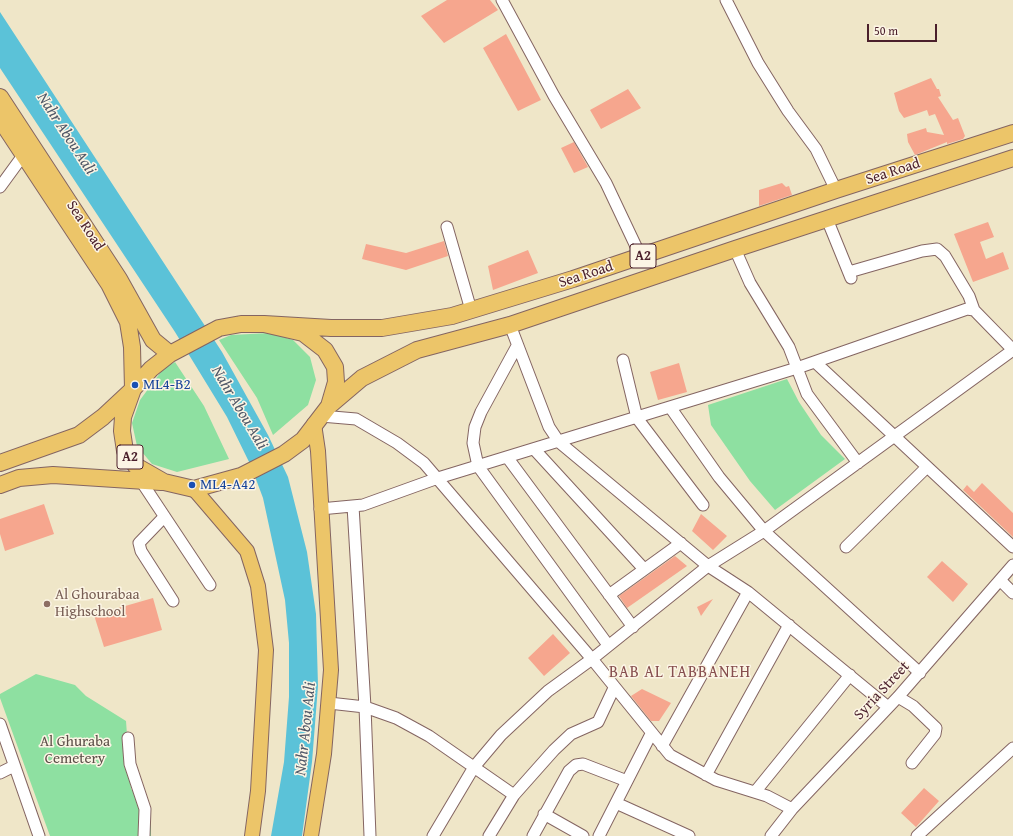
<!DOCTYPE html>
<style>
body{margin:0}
#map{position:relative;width:1013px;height:836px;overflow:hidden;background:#efe6c8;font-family:"Gentium Book Plus",serif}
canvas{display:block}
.scale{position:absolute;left:867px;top:24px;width:70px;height:18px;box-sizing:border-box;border:2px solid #4a1f2b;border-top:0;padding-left:5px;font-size:12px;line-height:14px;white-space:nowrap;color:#4a1f2b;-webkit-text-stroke:3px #fcf5e5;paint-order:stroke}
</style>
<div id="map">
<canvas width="1013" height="836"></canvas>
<div class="scale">50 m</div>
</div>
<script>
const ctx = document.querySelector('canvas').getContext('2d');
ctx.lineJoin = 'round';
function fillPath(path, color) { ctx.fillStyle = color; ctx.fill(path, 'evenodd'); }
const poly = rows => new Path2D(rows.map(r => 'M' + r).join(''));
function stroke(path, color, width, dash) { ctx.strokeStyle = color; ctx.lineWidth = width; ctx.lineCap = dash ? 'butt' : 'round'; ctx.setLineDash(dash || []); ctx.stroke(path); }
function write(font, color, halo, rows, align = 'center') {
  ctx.font = font + ' "Gentium Book Plus",serif'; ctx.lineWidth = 3; ctx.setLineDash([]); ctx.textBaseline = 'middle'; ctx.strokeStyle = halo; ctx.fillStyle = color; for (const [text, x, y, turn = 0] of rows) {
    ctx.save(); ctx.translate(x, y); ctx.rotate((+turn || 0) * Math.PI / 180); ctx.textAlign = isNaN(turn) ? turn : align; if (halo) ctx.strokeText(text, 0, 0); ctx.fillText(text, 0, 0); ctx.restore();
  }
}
fillPath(poly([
 [270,333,293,340,310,357,316,380,308,405,273,435,257,398,219,340,231,335],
 [175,362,204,406,229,459,177,472,152,464,137,446,132,423,140,400,163,369],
 [787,379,799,402,821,435,845,459,775,510,750,481,711,425,708,405],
 [36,674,75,685,86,696,126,721,131,789,145,800,151,818,151,836,50,836,0,698,0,694]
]), '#8ee0a1');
fillPath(poly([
 [0,12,222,352,268,435,288,477,307,552,316,614,318,686,312,762,302,836,271,836,284,762,289,697,289,643,285,600,263,498,251,466,227,417,175,332,0,68]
]), '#5bc2d8');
fillPath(poly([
 [447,0,490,0,498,10,444,43,421,16],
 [506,34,541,100,518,111,483,48],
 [931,78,937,89,939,89,941,96,938,97,953,120,958,118,965,136,963,139,947,144,947,142,915,155,908,142,907,134,926,128,927,132,944,135,935,114,929,116,927,110,904,118,899,111,894,93],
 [628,89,641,108,601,129,590,110],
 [574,142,588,167,574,173,561,148],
 [782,183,786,187,789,186,792,195,759,206,759,190],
 [988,222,994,237,980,242,986,259,1003,252,1009,269,973,282,954,234],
 [444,241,448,256,406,270,362,259,366,244,406,253],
 [528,250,538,273,493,290,488,266],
 [679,363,687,392,658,400,650,372],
 [982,483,1013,513,1013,537,963,490,967,485,974,492],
 [44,504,54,534,5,551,0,534,0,519],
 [701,514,727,536,713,550,692,531],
 [675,556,687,566,627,608,619,596],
 [942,561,968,584,953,602,927,577],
 [153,598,162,630,104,647,94,615],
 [713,599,701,616,697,607],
 [553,634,570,653,544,676,528,658],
 [642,689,671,703,659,721,651,721,631,696],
 [924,788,939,801,916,827,901,813]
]), '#f6a68e');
const minor = poly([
 [502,0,554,96,606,183,641,257],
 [726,0,758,63,788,111,816,149,836,190],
 [0,187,27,150],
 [827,219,851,278],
 [447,227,471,310],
 [735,249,750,283,789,347,807,394,858,463],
 [849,272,922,251,937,249,945,256,969,296,974,310],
 [510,325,549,427,559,442,708,566,748,592,888,707],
 [517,346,481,412,475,427,473,443,478,466,608,645],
 [623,360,637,418,703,505],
 [815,362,1013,547],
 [670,407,719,477,764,531,920,673],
 [321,416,356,419,397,443,424,463,592,659,670,755,716,780,767,796,792,809],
 [534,449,644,569],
 [507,457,633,627],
 [141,481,210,585],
 [353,506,365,707,370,836],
 [320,509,363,505,438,478,797,368,967,309,974,310,1013,350],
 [164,517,139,543,141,551,173,601],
 [846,547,927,467],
 [1000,580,1013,593],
 [609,595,681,543],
 [898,697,913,706,936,728,935,734,912,763],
 [329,703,365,707,396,718,429,736,514,795],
 [0,724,39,836],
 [128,738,130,764,145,809,144,836],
 [662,746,748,592],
 [0,773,14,766],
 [706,775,789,625],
 [755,792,850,675],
 [616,803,689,836],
 [544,814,583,836],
 [433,836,474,767,501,735,548,691,592,659,708,566,764,531,1013,350],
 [489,836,514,795,554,750,571,734,598,722,614,688],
 [533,836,569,771,576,765,583,764,627,781],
 [599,836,651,734],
 [771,836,792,809,898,697,1013,565],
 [917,836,1013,748]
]);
const major = poly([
 [194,489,247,551,258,586,266,650,258,791,252,836],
 [311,836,324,754,331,670,318,451,314,424]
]);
const highway = poly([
 [0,97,119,279,153,340,170,354],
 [0,119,109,284,128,322,132,347,133,389,103,417,79,435,0,463],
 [241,324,264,324,303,333,325,350,335,367,336,382,329,406,303,440,284,454,241,476,194,489,164,482,136,466,125,451,122,431,123,417,133,389,151,369,170,354,219,328,241,324],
 [264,324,331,328,382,328,452,316,573,279,836,190,1013,133],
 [329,406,362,378,417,350,510,325,735,249,1013,158],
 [0,485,19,478,53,475,161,482]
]);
stroke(minor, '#846562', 13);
stroke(major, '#846562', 16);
stroke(highway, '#846562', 18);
stroke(minor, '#fff', 11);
stroke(major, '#ecc569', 14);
stroke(highway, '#ecc569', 16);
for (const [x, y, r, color] of [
 [135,385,4,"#1a4fb4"],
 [192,485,4,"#1a4fb4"],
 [47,604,4,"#8d6e63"]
]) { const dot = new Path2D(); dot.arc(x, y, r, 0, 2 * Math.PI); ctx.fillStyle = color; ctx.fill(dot); stroke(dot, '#fcf5e5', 1.5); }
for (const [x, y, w] of [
 [643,256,26],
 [130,457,26]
]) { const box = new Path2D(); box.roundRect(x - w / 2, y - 12, w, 24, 3); ctx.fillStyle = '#fcf5e5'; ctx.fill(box); stroke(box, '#4a1f2b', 1); }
write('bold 14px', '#4a1f2b', null, [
 ["A2",643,256],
 ["A2",130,457]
]);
write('15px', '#4a1f2b', '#fcf5e5', [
 ["Sea Road",893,172,-18],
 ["Sea Road",85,226,57],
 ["Sea Road",586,275,-18],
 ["Syria Street",882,691,-47]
]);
write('15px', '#164399', '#fcf5e5', [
 ["ML4-B2",143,385],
 ["ML4-A42",200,485]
], 'left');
write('15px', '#785e54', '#fcf5e5', [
 ["Al Ghourabaa",55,595],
 ["Highschool",55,612]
], 'left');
write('15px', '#5b4f48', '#fcf5e5', [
 ["Al Ghuraba",75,742],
 ["Cemetery",75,759]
]);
write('italic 16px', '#505868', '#fcf5e5', [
 ["Nahr Abou Aali",66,134,57],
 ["Nahr Abou Aali",239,408,59],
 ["Nahr Abou Aali",306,729,-84]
]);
ctx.letterSpacing = '1px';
write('16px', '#864e4e', '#fcf5e5', [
 ["BAB AL TABBANEH",680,673]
]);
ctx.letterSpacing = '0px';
</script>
